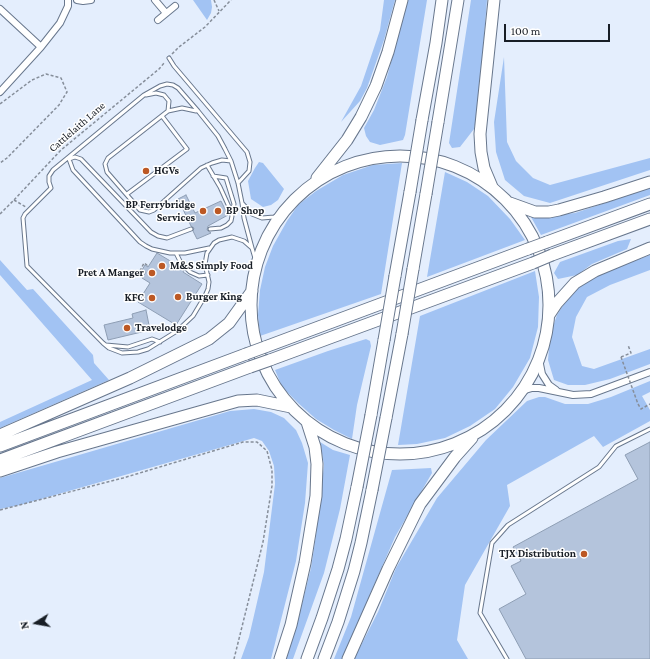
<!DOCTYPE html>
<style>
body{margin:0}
#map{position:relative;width:650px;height:659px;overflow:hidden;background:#e4eefd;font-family:"Crimson Pro",serif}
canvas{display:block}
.north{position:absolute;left:16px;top:603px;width:40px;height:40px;-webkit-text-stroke:3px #fff;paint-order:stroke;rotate:259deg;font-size:11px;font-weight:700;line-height:16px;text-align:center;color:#181e26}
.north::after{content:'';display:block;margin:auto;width:14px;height:18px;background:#181e26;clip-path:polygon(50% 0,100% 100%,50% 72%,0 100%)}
.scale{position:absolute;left:504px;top:24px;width:106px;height:18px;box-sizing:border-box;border:2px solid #181e26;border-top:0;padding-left:5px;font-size:12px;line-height:14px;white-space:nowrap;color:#181e26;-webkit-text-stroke:3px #fff;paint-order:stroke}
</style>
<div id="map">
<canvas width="650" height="659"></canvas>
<div class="north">N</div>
<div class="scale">100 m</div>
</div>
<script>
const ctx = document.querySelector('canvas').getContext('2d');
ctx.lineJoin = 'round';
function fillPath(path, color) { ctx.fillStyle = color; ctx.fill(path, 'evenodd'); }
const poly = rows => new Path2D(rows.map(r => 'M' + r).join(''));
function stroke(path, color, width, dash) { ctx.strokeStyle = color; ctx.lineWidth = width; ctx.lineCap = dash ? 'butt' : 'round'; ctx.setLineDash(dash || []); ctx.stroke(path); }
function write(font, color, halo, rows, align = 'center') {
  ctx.font = font + ' "Crimson Pro",serif'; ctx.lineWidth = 3; ctx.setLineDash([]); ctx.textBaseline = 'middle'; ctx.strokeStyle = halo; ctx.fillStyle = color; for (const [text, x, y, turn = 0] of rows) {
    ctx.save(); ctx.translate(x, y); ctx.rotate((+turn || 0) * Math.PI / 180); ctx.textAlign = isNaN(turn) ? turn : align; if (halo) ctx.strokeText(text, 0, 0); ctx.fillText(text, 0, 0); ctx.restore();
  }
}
fillPath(poly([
 [193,0,211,0,212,7,211,13,207,20],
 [384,0,395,0,384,40,367,88,360,101,341,122,361,86,380,30],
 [408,0,427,0,405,135,403,140,380,145,370,142,366,136,364,128,374,110,387,77],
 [471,0,487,0,478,111,474,129,460,147,452,148,449,143],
 [504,57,507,142,516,161,533,178,550,185,650,158,650,170,550,203,524,196,505,180,496,152,494,122],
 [259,162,263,163,284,189,278,200,271,205,263,207,251,199,248,181,255,168],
 [402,163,381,294,260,336,258,315,260,290,265,267,273,246,287,221,298,205,316,191,343,175,373,165],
 [445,172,467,182,488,196,510,219,525,240,427,277],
 [650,188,650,195,541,235,531,217,575,213],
 [631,239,627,249,592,264,577,275,558,279,554,273,560,262,618,241],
 [650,255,650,270,610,285,587,297,576,317,572,337,582,366,594,369,650,349,650,364,610,379,585,385,568,385,554,380,548,360,550,335,557,315,565,302,578,285,598,275],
 [0,260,27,290,33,289,93,355,94,363,109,380,0,428,0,422,92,380,0,275],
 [535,271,539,297,538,327,530,358,513,387,495,409,470,426,445,438,417,444,398,445,420,316],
 [366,339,370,341,371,346,357,405,352,439,334,430,316,419,298,403,282,387,275,370,328,351],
 [650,381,650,392,642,396,650,410,650,421,603,447,594,436,507,485,510,506,465,585,457,640,468,659,354,659,378,612,396,568,437,498,486,440,527,401,539,397,545,397,565,404,588,404,611,397],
 [254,409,271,412,284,418,296,430,302,443,308,463,305,503,296,561,271,659,241,659,249,637,264,572,275,484,274,466,269,451,262,441,254,438,20,505,0,509,0,478,230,411],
 [320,442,333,450,350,455,340,509,324,573,293,659,285,659,299,616,311,568,316,535,324,465],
 [431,468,432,473,395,537,342,659,334,659,351,617,392,470]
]), '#a2c3f3');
const building = poly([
 [186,195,195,213,221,201,228,215,208,226,207,230,211,233,197,239,193,231,194,228,191,226,178,199,186,195],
 [157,253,182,268,184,270,183,272,202,284,176,325,138,302,150,283,142,278,146,272,142,270,145,265,148,267,157,253],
 [146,310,150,330,108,340,104,325,133,318,132,314,146,310],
 [650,442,650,659,526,659,499,609,526,594,511,566,521,561,513,547,638,479,625,455,650,442]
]);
fillPath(building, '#b4c4dc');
stroke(building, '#8e9eb4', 1);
const lane = poly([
 [169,58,174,66,247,152,250,162,249,171,238,183],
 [146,95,156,93,164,95,169,101,168,111],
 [196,111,182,108,168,111,108,158,105,164,107,172,140,210,149,212,154,210,201,168,212,163,222,160,231,161],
 [207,165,220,187,230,209,232,216,231,221,227,225,221,228,210,229],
 [213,176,226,178,234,204,232,214],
 [127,194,187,149,162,116],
 [242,203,252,214,262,218,274,217,284,212],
 [191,229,167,238,158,236,151,232,81,159,75,157,69,159,73,170,140,242,146,246,152,249,170,253,185,253,209,248],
 [252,248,244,218,242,203,238,183,231,161,225,149,218,136,198,111,178,88,173,85,167,84,160,86,144,95,53,170,49,176,49,182,51,188,25,214,23,218,27,266,103,343,109,348,122,353,138,352,148,349,177,331,193,316,205,296,208,289,209,282,205,264,207,253,214,243,219,240,232,237,244,241,252,248,257,265],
 [176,253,181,263,190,272,199,276,208,275],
 [106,345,128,347,152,339,160,342],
 [507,659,480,613,492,543,508,525,599,467,616,446,650,429]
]);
const street = poly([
 [77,0,83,1,91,0],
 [155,0,166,13],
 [0,9,41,47],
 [158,20,175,6],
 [0,92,41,47,60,23,68,6,68,0],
 [539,359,542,374,549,385,556,390],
 [522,391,532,388,539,388,573,395,591,394,650,372]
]);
const highway = poly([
 [422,120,436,43,442,0],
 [438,122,458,0],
 '251 305a149 149 0 1 1 298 0a149 149 0 1 1-298 0Z',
 [317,178,347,140,361,117,376,86,388,52,402,0],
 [492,187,484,168,481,152,480,134,494,0],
 [510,203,535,212,549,212,559,210,604,197,650,182],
 [547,242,650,204],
 [552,255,650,219],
 [413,269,426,194],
 [395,276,410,192],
 [549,315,557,303,575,283,595,271,650,248],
 [265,347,528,249],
 [270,360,533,263],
 [371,415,384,340],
 [386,418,402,334],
 [0,435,130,378,209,339,229,323,252,291],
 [0,446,246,354],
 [0,460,250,367],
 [0,471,57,452,238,401,257,400,291,407],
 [280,659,291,625,305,563,316,496,317,464,315,447,307,422],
 [307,659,322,618,338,569,346,539,357,487],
 [324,659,338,622,354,571,361,543,372,490],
 [348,659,388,569,420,504,455,457,472,438]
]);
stroke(lane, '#68778d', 5);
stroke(street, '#68778d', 8);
stroke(highway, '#68778d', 13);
stroke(poly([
 [214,0,219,11],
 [172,54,179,47,205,27,231,0],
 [0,104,32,80,46,74,61,78,67,92,59,105,7,158,0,163],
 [14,200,26,207],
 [0,214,13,201,61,150,159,69,165,62],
 [140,271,144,263,147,265,148,264],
 [621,357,631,353,628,345],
 [638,404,641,409,650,404],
 [0,510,123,478,243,442,257,442,267,451,272,470,272,486,263,542,234,659]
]), '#868e9a', 1.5, [3, 2]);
stroke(lane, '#fff', 3);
stroke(street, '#fff', 6);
stroke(highway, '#fff', 11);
const highwayBridge = poly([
 [410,192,422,120],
 [426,194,438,122],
 [528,249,547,242],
 [533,263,552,255],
 [402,334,413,269],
 [384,340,395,276],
 [246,354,265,347],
 [250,367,270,360],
 [357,487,371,415],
 [372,490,386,418]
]);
stroke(highwayBridge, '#68778d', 13, []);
stroke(poly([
 [621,357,638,404]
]), '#868e9a', 1.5, [3, 2]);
stroke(highwayBridge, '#fff', 11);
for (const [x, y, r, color] of [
 [146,171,4,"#bc5824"],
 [203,211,4,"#bc5824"],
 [218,211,4,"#bc5824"],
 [162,266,4,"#bc5824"],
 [152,273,4,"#bc5824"],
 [178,297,4,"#bc5824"],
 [152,298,4,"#bc5824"],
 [127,328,4,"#bc5824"],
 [584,554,4,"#bc5824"]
]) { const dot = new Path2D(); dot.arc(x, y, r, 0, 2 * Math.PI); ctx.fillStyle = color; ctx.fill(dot); stroke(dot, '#fff', 1.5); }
write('11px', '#181e26', '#fff', [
 ["Cattlelaith Lane",77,127,-41]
]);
write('bold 11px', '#181e26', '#fff', [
 ["HGVs",154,171],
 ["BP Ferrybridge",195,205,"right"],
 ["Services",195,218,"right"],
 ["BP Shop",226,211],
 ["M&S Simply Food",170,266],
 ["Pret A Manger",144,273,"right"],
 ["Burger King",186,297],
 ["KFC",144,298,"right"],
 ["Travelodge",135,328],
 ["TJX Distribution",576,554,"right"]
], 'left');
</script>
